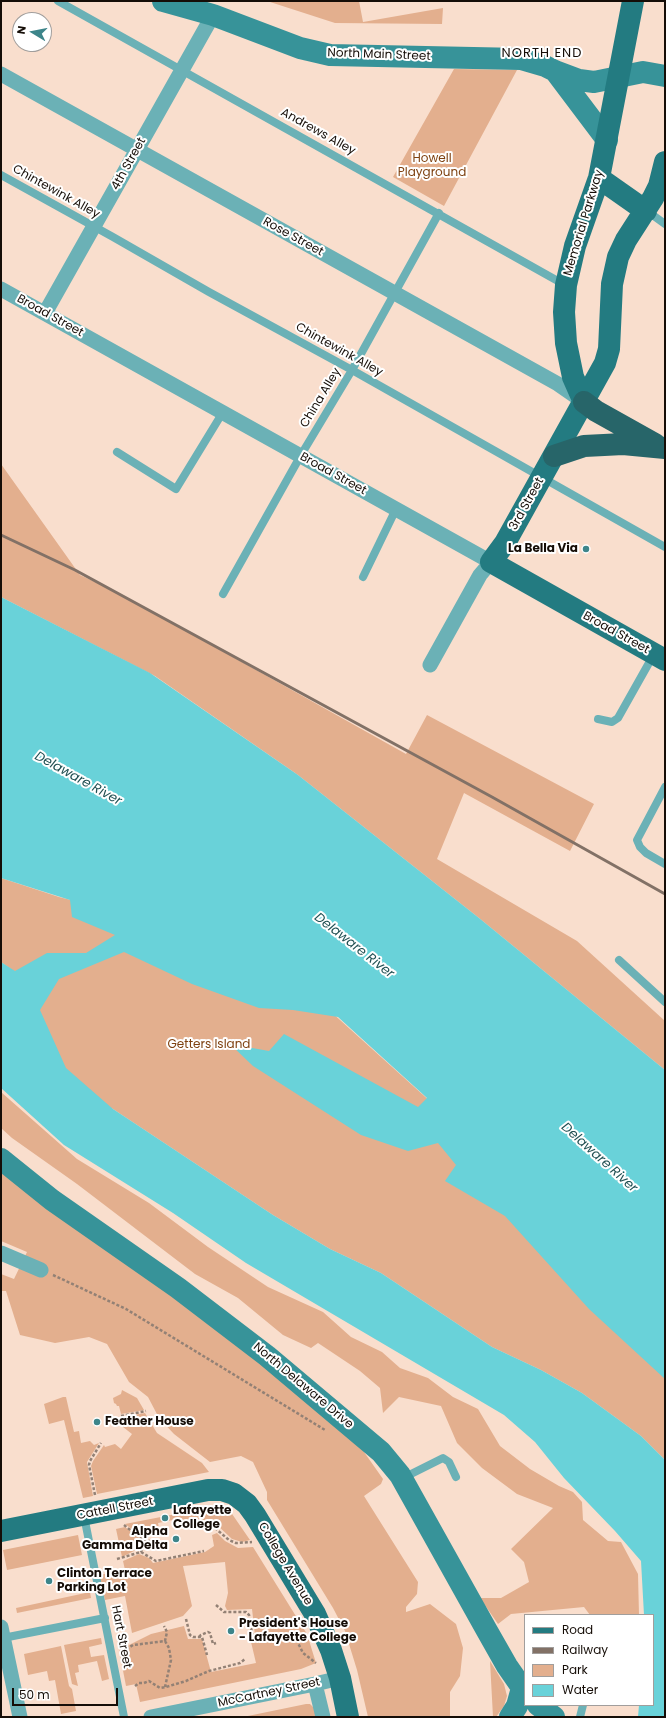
<!DOCTYPE html>
<style>
body{margin:0}
#map{position:relative;width:666px;height:1718px;overflow:hidden;background:#f9decd;font-family:Poppins,sans-serif}
canvas{display:block}
.frame{position:absolute;inset:0;border:2px solid #150d07;pointer-events:none}
.legend{position:absolute;left:524px;top:1614px;width:130px;height:92px;box-sizing:border-box;background:#fff;border:1px solid #a19e9c;margin:0;padding:5px 7px;list-style:none;font-size:12px;color:#150d07}
.legend li{display:flex;align-items:center;gap:8px;height:20px}
.legend b{width:20px;border:1px solid #a19e9c}
.north{position:absolute;left:12px;top:12px;width:40px;height:40px;box-sizing:border-box;background:#fff;border:1px solid #a19e9c;border-radius:50%;rotate:280deg;font-size:11px;font-weight:700;line-height:16px;text-align:center;color:#150d07}
.north::after{content:'';display:block;margin:auto;width:14px;height:18px;background:#3d858a;clip-path:polygon(50% 0,100% 100%,50% 72%,0 100%)}
.scale{position:absolute;left:12px;top:1688px;width:106px;height:18px;box-sizing:border-box;border:2px solid #150d07;border-top:0;padding-left:5px;font-size:12px;line-height:14px;white-space:nowrap;color:#150d07;-webkit-text-stroke:3px #fff;paint-order:stroke}
</style>
<div id="map">
<canvas width="666" height="1718"></canvas>
<div class="frame"></div>
<ul class="legend">
<li><b style="height:5px;background:#237b81"></b>Road</li>
<li><b style="height:5px;background:#827166"></b>Railway</li>
<li><b style="height:11px;background:#e3af8e"></b>Park</li>
<li><b style="height:11px;background:#69d2d9"></b>Water</li>
</ul>
<div class="north">N</div>
<div class="scale">50 m</div>
</div>
<script>
const ctx = document.querySelector('canvas').getContext('2d');
ctx.lineJoin = 'round';
function fillPath(path, color) { ctx.fillStyle = color; ctx.fill(path, 'evenodd'); }
const poly = rows => new Path2D(rows.map(r => 'M' + r).join(''));
function stroke(path, color, width, dash) { ctx.strokeStyle = color; ctx.lineWidth = width; ctx.lineCap = dash ? 'butt' : 'round'; ctx.setLineDash(dash || []); ctx.stroke(path); }
function write(font, color, halo, rows, align = 'center') {
  ctx.font = font + ' Poppins,sans-serif'; ctx.lineWidth = 4; ctx.setLineDash([]); ctx.textBaseline = 'middle'; ctx.strokeStyle = halo; ctx.fillStyle = color; for (const [text, x, y, turn = 0] of rows) {
    ctx.save(); ctx.translate(x, y); ctx.rotate((+turn || 0) * Math.PI / 180); ctx.textAlign = isNaN(turn) ? turn : align; if (halo) ctx.strokeText(text, 0, 0); ctx.fillText(text, 0, 0); ctx.restore();
  }
}
fillPath(poly([
 [267,1,359,1,363,22,443,8,442,24,335,23],
 [454,69,517,70,444,206,393,177],
 [1,464,80,575,117,592,406,754,427,715,594,804,570,851,464,793,437,859,577,941,665,1021,665,1070,479,918,298,775,155,676,1,597],
 [1,878,59,897,168,925,258,946,483,1149,665,1365,665,1460,641,1436,582,1393,541,1370,492,1347,381,1273,330,1249,273,1215,113,1109,59,1081,14,971,1,962],
 [1,1092,77,1159,149,1203,208,1247,268,1287,323,1312,351,1337,382,1352,400,1368,428,1378,453,1397,478,1409,500,1446,530,1469,559,1486,573,1492,582,1502,583,1520,608,1541,621,1542,638,1574,639,1615,590,1615,584,1607,511,1614,498,1624,480,1598,501,1598,529,1582,524,1562,511,1549,553,1508,517,1494,482,1468,457,1443,441,1406,399,1397,383,1413,380,1388,360,1371,318,1343,311,1348,283,1335,238,1298,195,1274,77,1184,12,1138,1,1128],
 [1,1169,196,1311,357,1442,383,1479,381,1484,364,1496,418,1582,417,1594,406,1607,406,1612,430,1604,456,1624,463,1648,460,1676,450,1692,450,1717,368,1717,357,1670,345,1631,333,1608,267,1500,267,1492,253,1462,241,1456,210,1462,174,1434,159,1418,148,1397,129,1382,107,1344,89,1337,55,1343,20,1335,6,1291,1,1291,1,1274,14,1279,27,1252,1,1241],
 [122,1390,137,1398,144,1410,121,1414,119,1406,117,1406,116,1404,114,1403,113,1398,121,1394],
 [63,1397,66,1397,74,1432,79,1431,81,1443,90,1441,94,1445,99,1443,87,1462,93,1496,83,1498,64,1420,49,1424,44,1404],
 [145,1413,157,1433,202,1463,209,1472,97,1494,91,1466,93,1461,104,1445,105,1447,115,1444,121,1449,132,1434,123,1427,121,1417],
 [217,1506,230,1511,250,1540,242,1542,232,1539,216,1524,199,1526,200,1521,195,1518,183,1521,182,1518,158,1523,160,1533,142,1537,125,1524],
 [125,1527,142,1540,142,1545,138,1549,122,1557,116,1529],
 [217,1533,225,1541,238,1548,253,1547,307,1634,316,1663,301,1669,140,1702,136,1684,126,1686,119,1650,151,1634,184,1626,188,1639,202,1639,211,1672,256,1663,251,1642,255,1635,252,1609,227,1610,225,1606,228,1593,225,1562,183,1566,192,1606,183,1616,132,1633,125,1596,105,1600,99,1575,125,1570,123,1561,139,1554,149,1558,153,1563,205,1552,214,1546,212,1535],
 [78,1535,82,1555,7,1570,3,1550],
 [90,1592,91,1598,17,1613,16,1608],
 [101,1638,102,1644,89,1647,91,1657,104,1655,109,1679,102,1681,97,1661,78,1665,79,1672,75,1673,78,1686,72,1684,64,1645],
 [61,1646,69,1686,72,1689,76,1711,61,1714,55,1680,49,1681,47,1671,28,1675,24,1654],
 [490,1661,504,1684,507,1696,504,1706,496,1717,493,1717],
 [306,1704,310,1704,314,1708,316,1717,243,1717]
]), '#e3af8e');
fillPath(poly([
 [1,597,150,673,298,775,479,918,665,1070,665,1379,589,1309,505,1216,445,1181,456,1165,438,1143,408,1151,361,1135,253,1066,230,1044,269,1051,284,1034,418,1107,427,1098,338,1017,293,1010,259,1008,192,984,124,952,59,979,40,1010,66,1068,113,1109,273,1215,330,1249,381,1273,492,1347,541,1370,582,1393,641,1436,665,1460,665,1717,638,1717,639,1705,653,1705,653,1615,644,1615,641,1561,615,1531,564,1478,535,1442,504,1415,246,1263,173,1213,64,1145,1,1088,1,962,15,971,47,953,86,953,115,935,72,917,70,900,1,878]
]), '#69d2d9');
stroke(poly([
 [53,1275,126,1309,325,1430],
 [121,1416,146,1411],
 [95,1495,89,1465,90,1461,101,1443],
 [124,1525,144,1541,150,1541],
 [210,1529,215,1528,229,1540,236,1543,252,1542],
 [141,1552,156,1561,204,1551],
 [117,1559,141,1552,144,1541],
 [216,1605,224,1612,246,1612,249,1615,253,1639],
 [186,1619,190,1635,193,1637,202,1637,207,1655],
 [199,1637,201,1635,208,1632,210,1633,213,1644,216,1643],
 [249,1640,271,1635,289,1634,297,1641,303,1653,316,1663],
 [165,1641,169,1648,171,1660,165,1687],
 [123,1653,125,1650,133,1645,165,1641,167,1632,164,1626],
 [135,1686,139,1683,144,1683,149,1681,160,1688,166,1687,186,1681,209,1671,240,1663,245,1659]
]), '#938175', 2.5, [3, 2]);
stroke(poly([
 [58,1,565,285],
 [1,175,113,237,209,292,352,370,665,547],
 [647,211,665,224],
 [117,452,176,489,223,412],
 [363,577,396,509],
 [223,594,301,455,352,370,439,213],
 [598,719,612,722,618,718,654,654],
 [665,787,637,840,640,847,646,853,665,864],
 [619,960,665,1002],
 [403,1478,443,1458,449,1462,456,1477],
 [84,1516,124,1717],
 [3,1638,105,1618],
 [580,1717,583,1705]
]), '#6bb1b6', 8);
stroke(poly([
 [1,74,558,384,584,402],
 [1,289,491,562,480,575,430,665],
 [45,313,213,15],
 [1,1253,41,1270],
 [1,1627,20,1717],
 [315,1684,323,1717],
 [151,1717,315,1684,340,1678]
]), '#6bb1b6', 15);
stroke(poly([
 [163,1,213,15,300,48,330,55,521,59,545,66,555,71,579,80,594,82,643,72,665,76],
 [555,71,607,140],
 [1,1159,52,1200,178,1288,267,1356,381,1452,400,1475,486,1629,507,1666,525,1692],
 [538,1705,554,1717],
 [510,1717,517,1706,522,1688]
]), '#379399', 22);
stroke(poly([
 [665,162,659,186,653,198,626,240,618,257,612,284,609,349,605,363,505,543,491,562,665,660],
 [599,178,646,211],
 [584,402,573,377,566,343,564,312,566,285,575,246,599,178,633,1],
 [1,1531,208,1490,222,1490,234,1494,247,1504,255,1515,315,1614,331,1650,340,1678,348,1717]
]), '#237b81', 22);
stroke(poly([
 [584,402,596,411,655,444],
 [554,456,584,446,604,445,623,444,665,448]
]), '#276569', 22);
stroke(poly([
 [1,535,75,570,492,797,665,894]
]), '#827166', 3);
for (const [x, y, r, color] of [
 [586,549,4,"#3d858a"],
 [97,1422,4,"#3d858a"],
 [165,1518,4,"#3d858a"],
 [176,1539,4,"#3d858a"],
 [49,1581,4,"#3d858a"],
 [231,1631,4,"#3d858a"]
]) { const dot = new Path2D(); dot.arc(x, y, r, 0, 2 * Math.PI); ctx.fillStyle = color; ctx.fill(dot); stroke(dot, '#fff', 1.5); }
write('12px', '#150d07', '#fff', [
 ["North Main Street",379,55,2],
 ["Andrews Alley",318,132,29],
 ["4th Street",129,164,-61],
 ["Chintewink Alley",56,192,29],
 ["Memorial Parkway",584,223,-73],
 ["Rose Street",293,237,29],
 ["Broad Street",50,316,29],
 ["Chintewink Alley",339,350,29],
 ["China Alley",321,398,-59],
 ["Broad Street",333,474,29],
 ["3rd Street",527,504,-61],
 ["Broad Street",616,633,29],
 ["North Delaware Drive",303,1386,40],
 ["Cattell Street",115,1509,-11],
 ["College Avenue",285,1564,59],
 ["Hart Street",121,1637,79],
 ["McCartney Street",269,1693,-12]
]);
write('12px', '#7f4211', '#fff', [
 ["Howell",432,159],
 ["Playground",432,173],
 ["Getters Island",209,1045]
]);
write('bold 12px', '#150d07', '#fff', [
 ["La Bella Via",578,549,"right"],
 ["Feather House",105,1422],
 ["Lafayette",173,1511],
 ["College",173,1525],
 ["Alpha",168,1532,"right"],
 ["Gamma Delta",168,1546,"right"],
 ["Clinton Terrace",57,1574],
 ["Parking Lot",57,1588],
 ["President's House",239,1624],
 ["- Lafayette College",239,1638]
], 'left');
ctx.letterSpacing = '1px';
write('13px', '#150d07', '#fff', [
 ["NORTH END",542,54]
]);
ctx.letterSpacing = '0px';
write('italic 13px', '#215053', '#fff', [
 ["Delaware River",78,779,29],
 ["Delaware River",354,946,38],
 ["Delaware River",599,1158,42]
]);
</script>
